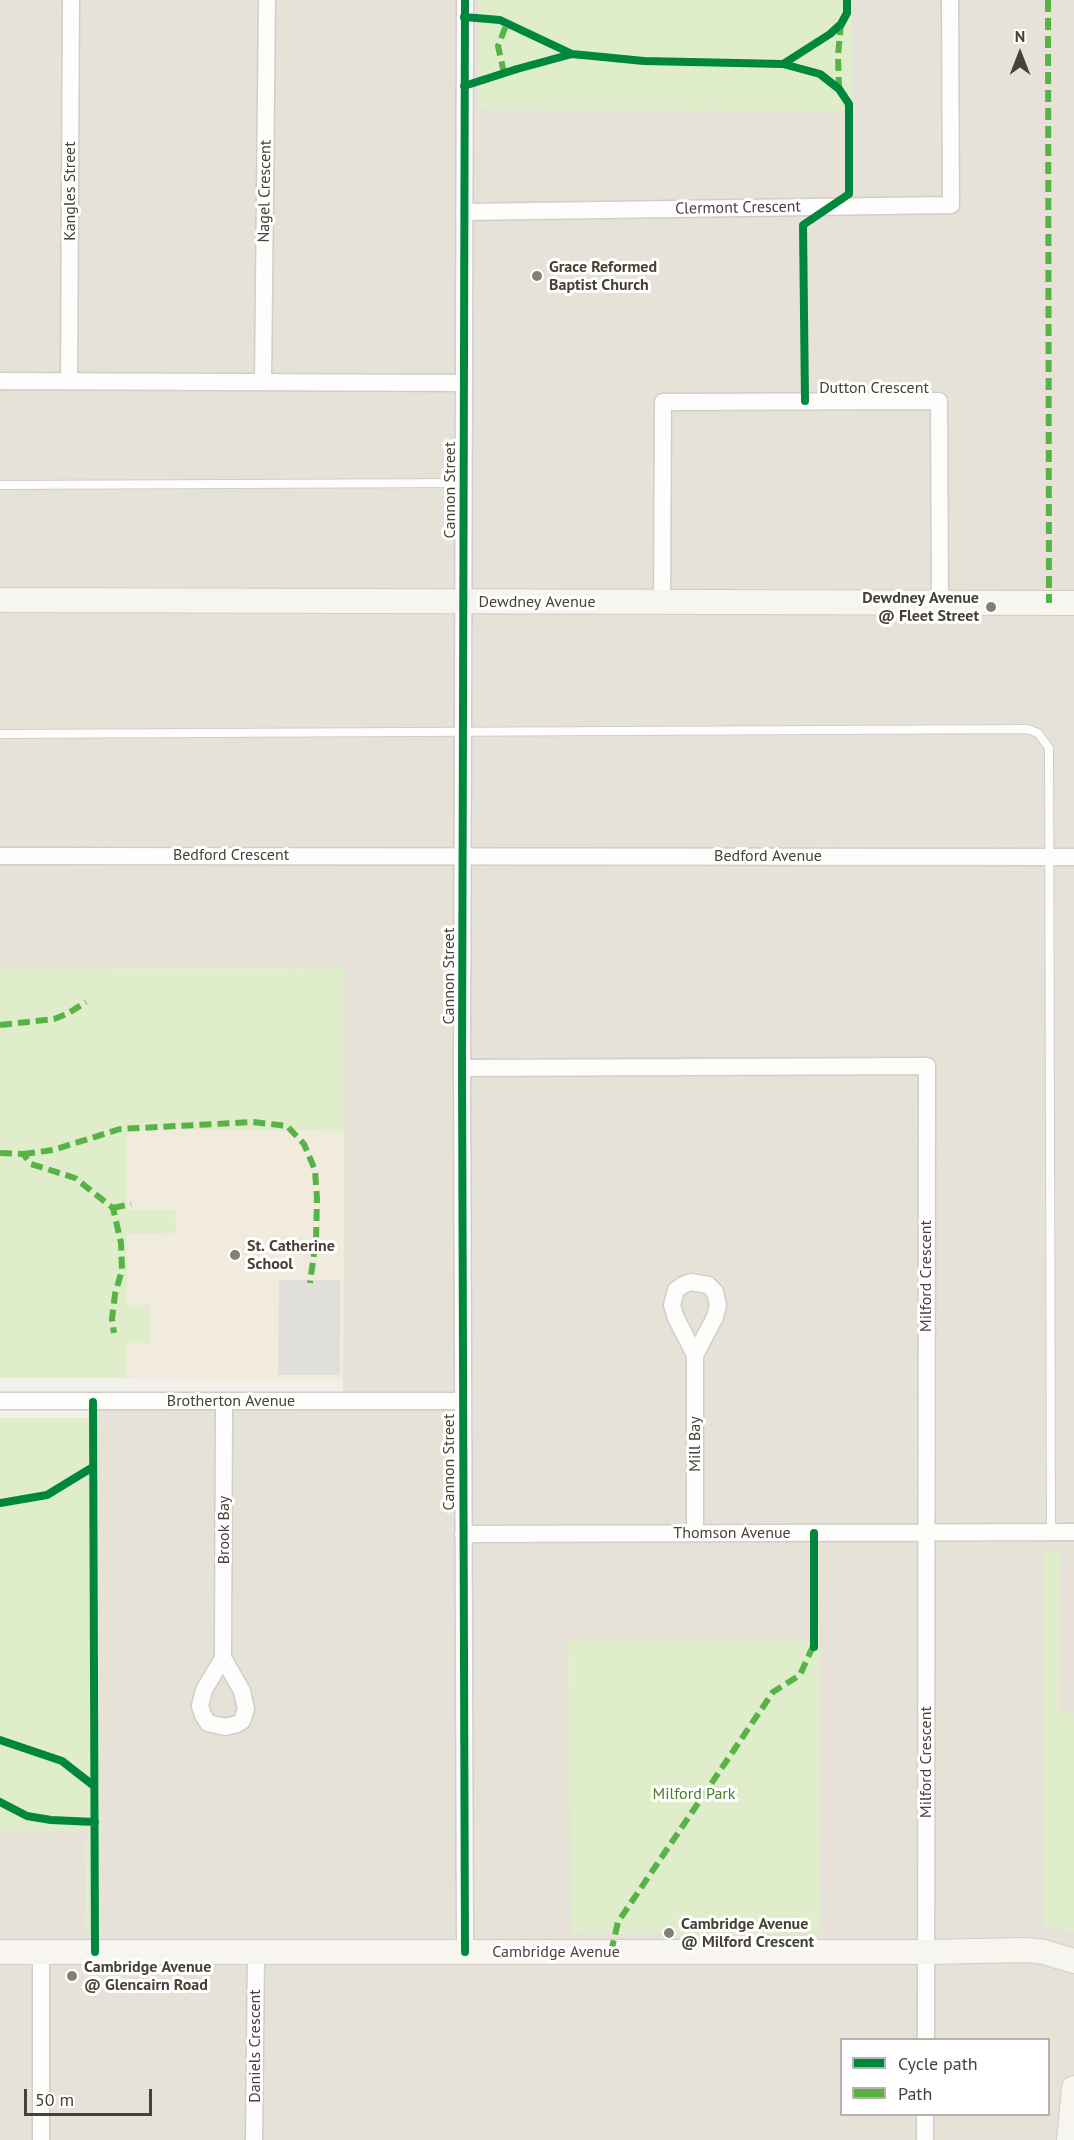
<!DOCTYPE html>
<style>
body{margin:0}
#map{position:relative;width:1074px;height:2140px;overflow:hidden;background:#f2f0eb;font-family:"PT Sans",sans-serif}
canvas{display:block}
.legend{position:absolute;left:840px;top:2038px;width:210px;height:78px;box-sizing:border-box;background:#fff;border:2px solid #b6b3af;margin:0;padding:8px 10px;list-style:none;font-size:18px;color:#484236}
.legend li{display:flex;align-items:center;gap:12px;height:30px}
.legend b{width:30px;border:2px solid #b6b3af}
.north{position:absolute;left:990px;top:24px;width:60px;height:60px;-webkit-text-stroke:4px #fff;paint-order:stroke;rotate:0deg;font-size:16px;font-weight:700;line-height:24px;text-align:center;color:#484236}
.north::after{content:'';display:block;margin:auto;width:21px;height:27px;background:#484236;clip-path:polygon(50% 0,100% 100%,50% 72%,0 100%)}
.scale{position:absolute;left:24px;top:2089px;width:128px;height:27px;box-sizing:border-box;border:3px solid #484236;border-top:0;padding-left:8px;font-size:18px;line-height:21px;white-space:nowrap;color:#484236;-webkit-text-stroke:4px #fff;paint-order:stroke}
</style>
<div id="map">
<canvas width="1074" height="2140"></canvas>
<ul class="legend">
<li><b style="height:8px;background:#00873e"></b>Cycle path</li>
<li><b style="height:8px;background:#57b346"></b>Path</li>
</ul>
<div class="north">N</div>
<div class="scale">50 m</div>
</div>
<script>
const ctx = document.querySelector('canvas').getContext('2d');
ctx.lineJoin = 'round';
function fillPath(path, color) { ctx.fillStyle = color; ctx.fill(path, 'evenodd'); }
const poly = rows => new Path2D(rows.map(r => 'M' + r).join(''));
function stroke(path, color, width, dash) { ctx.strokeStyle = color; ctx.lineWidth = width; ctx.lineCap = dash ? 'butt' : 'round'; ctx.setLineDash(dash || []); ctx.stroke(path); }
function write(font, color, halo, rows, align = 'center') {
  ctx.font = font + ' "PT Sans",sans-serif'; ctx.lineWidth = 6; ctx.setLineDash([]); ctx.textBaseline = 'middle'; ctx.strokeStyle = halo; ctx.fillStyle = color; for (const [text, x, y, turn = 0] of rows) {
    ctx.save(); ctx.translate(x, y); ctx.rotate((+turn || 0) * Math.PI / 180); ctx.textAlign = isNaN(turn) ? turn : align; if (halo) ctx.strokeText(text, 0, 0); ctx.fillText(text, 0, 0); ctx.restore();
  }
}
fillPath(poly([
 [0,0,479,0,479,110,846,111,847,194,852,193,851,0,1074,0,1074,1713,1058,1712,1059,1553,1044,1552,1043,1924,1074,1932,1074,2140,0,2140,0,1831,87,1830,86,1933,99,1830,97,1402,343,1401,344,1131,344,968,0,969],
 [800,225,805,225,807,384,802,385],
 [810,1548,818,1548,819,1933,572,1934,568,1641,810,1642],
 [842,2040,1048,2040,1048,2114,842,2114]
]), '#e6e2d8');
fillPath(poly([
 [127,1129,344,1131,343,1380,126,1378]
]), '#f0ebdd');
fillPath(poly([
 [479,0,851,0,852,194,847,194,846,111,479,110],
 [800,225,805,225,807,384,802,385],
 [344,968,344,1131,127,1129,127,1210,175,1210,176,1233,128,1234,127,1229,127,1305,149,1305,150,1343,127,1343,126,1378,0,1378,0,969],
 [0,1418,97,1418,98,1933,86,1933,87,1830,0,1831],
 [810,1548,818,1548,819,1933,571,1934,568,1641,810,1642],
 [1043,1552,1059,1552,1058,1712,1074,1713,1074,1932,1043,1925]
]), '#dfedcb');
fillPath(poly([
 [279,1280,340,1280,340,1375,278,1375]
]), '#e1dfda');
const lane = poly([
 [0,485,463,483],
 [0,734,1028,729,1038,733,1049,748,1051,1532]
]);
const street = poly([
 [465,0,462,1068,465,1952],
 [464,212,951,205,950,0],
 [0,381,464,383],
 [69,381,71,0],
 [263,382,267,0],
 [662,602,663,402,939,401,940,603],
 [0,856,1074,857],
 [462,1068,927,1066,926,2040],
 [695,1355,715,1317,718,1305,715,1292,708,1285,691,1282,683,1285,676,1290,672,1305,676,1318,695,1355,695,1533],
 [0,1401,462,1401],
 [463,1534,1074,1532],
 [223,1658,204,1690,200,1706,203,1715,208,1723,225,1727,237,1724,242,1721,246,1709,242,1691,223,1658,224,1402],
 [41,1952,41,2140],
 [254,2140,256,1952],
 [925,2140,925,2114]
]);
const secondary = poly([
 [0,600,1074,603],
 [0,1952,927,1952,1026,1950,1044,1952,1074,1961],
 [1069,2140,1074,2088]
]);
stroke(lane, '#d0cec8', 10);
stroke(street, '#d0cec8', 19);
stroke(secondary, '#d2cdc2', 26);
stroke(lane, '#fdfdfc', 8);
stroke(street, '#fdfdfc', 16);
stroke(secondary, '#f7f5ef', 24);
stroke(poly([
 [1048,0,1049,603],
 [504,73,498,46,507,23],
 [839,89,838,55,841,24],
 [0,1025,54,1019,67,1014,86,1002],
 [0,1153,23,1154,31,1164,75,1178,113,1208,121,1243,122,1270,115,1294,112,1319,114,1333],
 [23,1154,53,1150,120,1129,253,1122,287,1126,304,1144,315,1170,317,1199,316,1239,310,1283],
 [113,1208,131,1204],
 [611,1952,618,1922,773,1692,800,1675,814,1644]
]), '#57b346', 6, [12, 6]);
stroke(poly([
 [465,0,462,1068,465,1952],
 [464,17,500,20,572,54,644,61,783,64,830,34,841,24,847,13,847,0],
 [783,64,820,74,839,89,849,104,849,194,803,225,805,401],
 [464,86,517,69,572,54],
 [93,1402,95,1952],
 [0,1503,47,1495,93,1467],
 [814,1533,814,1647],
 [0,1740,62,1761,94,1786],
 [0,1802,27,1816,51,1820,95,1822]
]), '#00873e', 8);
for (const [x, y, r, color] of [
 [537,276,6,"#847f75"],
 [991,607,6,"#847f75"],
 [235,1255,6,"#847f75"],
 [669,1933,6,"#847f75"],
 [72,1976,6,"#847f75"]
]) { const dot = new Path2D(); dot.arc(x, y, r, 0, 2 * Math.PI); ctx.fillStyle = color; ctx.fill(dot); stroke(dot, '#fff', 2); }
write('16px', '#484236', '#fff', [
 ["Kangles Street",70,191,-90],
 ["Nagel Crescent",265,191,-89],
 ["Clermont Crescent",738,208,-1],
 ["Dutton Crescent",874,388],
 ["Cannon Street",450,490,-90],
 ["Dewdney Avenue",537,602],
 ["Bedford Crescent",231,855],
 ["Bedford Avenue",768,856],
 ["Cannon Street",449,976,-90],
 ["Milford Crescent",926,1276,-90],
 ["Brotherton Avenue",231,1401],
 ["Mill Bay",695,1444,-90],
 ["Cannon Street",449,1462,-90],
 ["Brook Bay",224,1530,-90],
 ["Thomson Avenue",732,1533],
 ["Milford Crescent",926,1762,-90],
 ["Cambridge Avenue",556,1952],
 ["Daniels Crescent",255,2046,-90]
]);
write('bold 16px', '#484236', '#fff', [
 ["Grace Reformed",549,267],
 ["Baptist Church",549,285],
 ["Dewdney Avenue",979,598,"right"],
 ["@ Fleet Street",979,616,"right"],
 ["St. Catherine",247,1246],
 ["School",247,1264],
 ["Cambridge Avenue",681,1924],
 ["@ Milford Crescent",681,1942],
 ["Cambridge Avenue",84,1967],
 ["@ Glencairn Road",84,1985]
], 'left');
write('16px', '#467d27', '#fff', [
 ["Milford Park",694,1794]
]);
</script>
